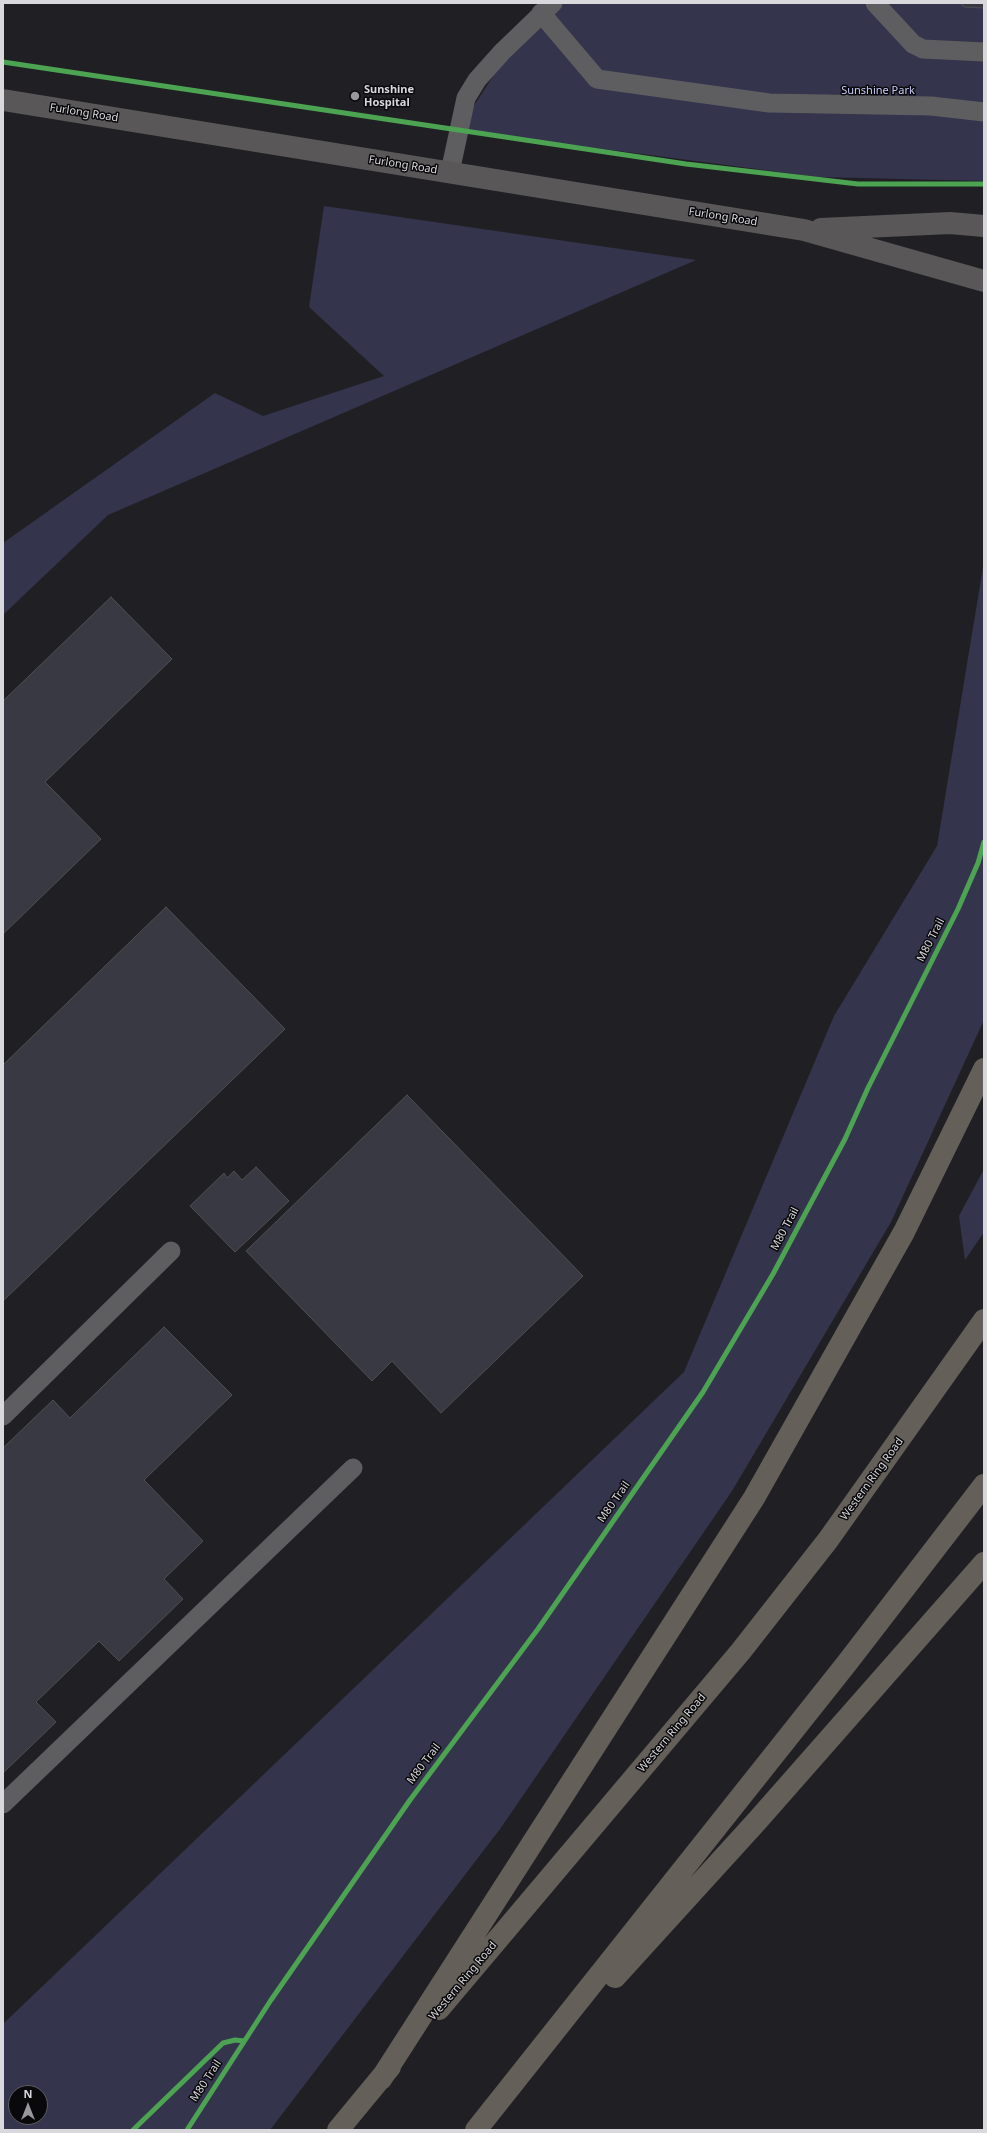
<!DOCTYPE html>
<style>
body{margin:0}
#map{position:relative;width:987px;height:2133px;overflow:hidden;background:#202024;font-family:"Noto Sans",sans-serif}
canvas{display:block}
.frame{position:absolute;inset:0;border:4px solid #d9d9dd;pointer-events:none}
.north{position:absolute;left:8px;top:2085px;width:40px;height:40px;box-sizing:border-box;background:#09090c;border:1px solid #5c5c60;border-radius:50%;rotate:0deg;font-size:11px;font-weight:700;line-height:16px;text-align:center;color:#d9d9dd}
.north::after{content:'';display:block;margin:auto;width:14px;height:18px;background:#98989c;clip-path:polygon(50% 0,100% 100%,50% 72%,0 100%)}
</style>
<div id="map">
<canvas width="987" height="2133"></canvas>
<div class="frame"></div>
<div class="north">N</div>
</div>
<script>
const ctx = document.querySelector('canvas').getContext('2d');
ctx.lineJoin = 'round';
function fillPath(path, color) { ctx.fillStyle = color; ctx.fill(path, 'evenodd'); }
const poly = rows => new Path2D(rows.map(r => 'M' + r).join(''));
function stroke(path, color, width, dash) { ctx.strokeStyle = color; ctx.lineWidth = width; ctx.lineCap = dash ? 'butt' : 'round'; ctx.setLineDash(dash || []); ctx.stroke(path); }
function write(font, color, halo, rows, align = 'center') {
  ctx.font = font + ' "Noto Sans",sans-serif'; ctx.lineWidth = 3; ctx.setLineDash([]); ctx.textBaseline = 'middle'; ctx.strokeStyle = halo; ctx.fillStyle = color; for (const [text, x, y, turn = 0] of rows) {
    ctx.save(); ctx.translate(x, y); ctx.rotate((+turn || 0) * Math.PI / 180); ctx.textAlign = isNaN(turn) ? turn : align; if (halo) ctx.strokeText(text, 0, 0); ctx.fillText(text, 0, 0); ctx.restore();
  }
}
fillPath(poly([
 [558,3,984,3,984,181,818,177,458,130,522,32],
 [324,206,696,260,108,515,3,615,3,543,215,393,263,416,384,376,309,307],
 [984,561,984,1020,891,1222,732,1491,500,1829,270,2130,3,2130,3,2024,684,1372,834,1016,937,846],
 [16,2093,40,2093,40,2117,16,2117],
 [984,1169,984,1232,965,1260,959,1216]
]), '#34344d');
const building = poly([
 [960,3,984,3,984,8,964,7,960,3],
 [111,597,172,659,45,782,101,839,3,934,3,701,111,597],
 [166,907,285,1029,3,1301,3,1065,166,907],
 [407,1095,583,1276,441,1413,392,1361,372,1381,246,1251,407,1095],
 [256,1167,289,1201,235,1252,190,1206,224,1173,227,1178,234,1171,242,1180,256,1167],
 [164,1327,232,1395,144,1480,203,1541,164,1579,183,1599,119,1661,99,1641,36,1702,56,1722,3,1773,3,1448,53,1400,70,1418,164,1327]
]);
fillPath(building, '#393943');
stroke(building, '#4f4f52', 1);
stroke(poly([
 [875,3,913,44,923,49,984,52],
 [541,13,597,79,769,103,931,106,984,112],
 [450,172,466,98,477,80,502,52,553,3],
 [3,1416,171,1251],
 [3,1804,353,1468]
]), '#5e5e60', 19);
stroke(poly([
 [3,100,804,230,984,281],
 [821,229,950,223,984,226]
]), '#595757', 22);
stroke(poly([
 [615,1977,757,1821,984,1563],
 [439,2009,741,1651,828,1540,984,1320],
 [381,2079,754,1498,904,1232,984,1069],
 [338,2130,390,2067],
 [476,2130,847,1663,984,1485]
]), '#646059', 22);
stroke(poly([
 [3,62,686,164,858,184,984,184],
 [133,2130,223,2043,235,2040,244,2041],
 [187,2130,271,2000,410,1800,538,1629,703,1392,773,1274,845,1139,868,1088,958,909,978,863,984,842]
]), '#4ca352', 5);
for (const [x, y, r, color] of [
 [355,96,5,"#98989c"]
]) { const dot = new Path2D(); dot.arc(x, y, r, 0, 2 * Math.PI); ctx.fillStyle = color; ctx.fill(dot); stroke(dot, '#09090c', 1.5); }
write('bold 11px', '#d9d9dd', '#09090c', [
 ["Sunshine",364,90],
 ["Hospital",364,103]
], 'left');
write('11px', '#c9ccf8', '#09090c', [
 ["Sunshine Park",878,91]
]);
write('11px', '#d9d9dd', '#09090c', [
 ["Furlong Road",84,113,9],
 ["Furlong Road",403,165,9],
 ["Furlong Road",723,217,9],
 ["M80 Trail",931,940,-63],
 ["M80 Trail",785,1229,-62],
 ["Western Ring Road",872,1479,-54],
 ["M80 Trail",614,1502,-55],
 ["Western Ring Road",672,1733,-50],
 ["M80 Trail",424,1764,-53],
 ["Western Ring Road",463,1981,-50],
 ["M80 Trail",206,2081,-57]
]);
</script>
